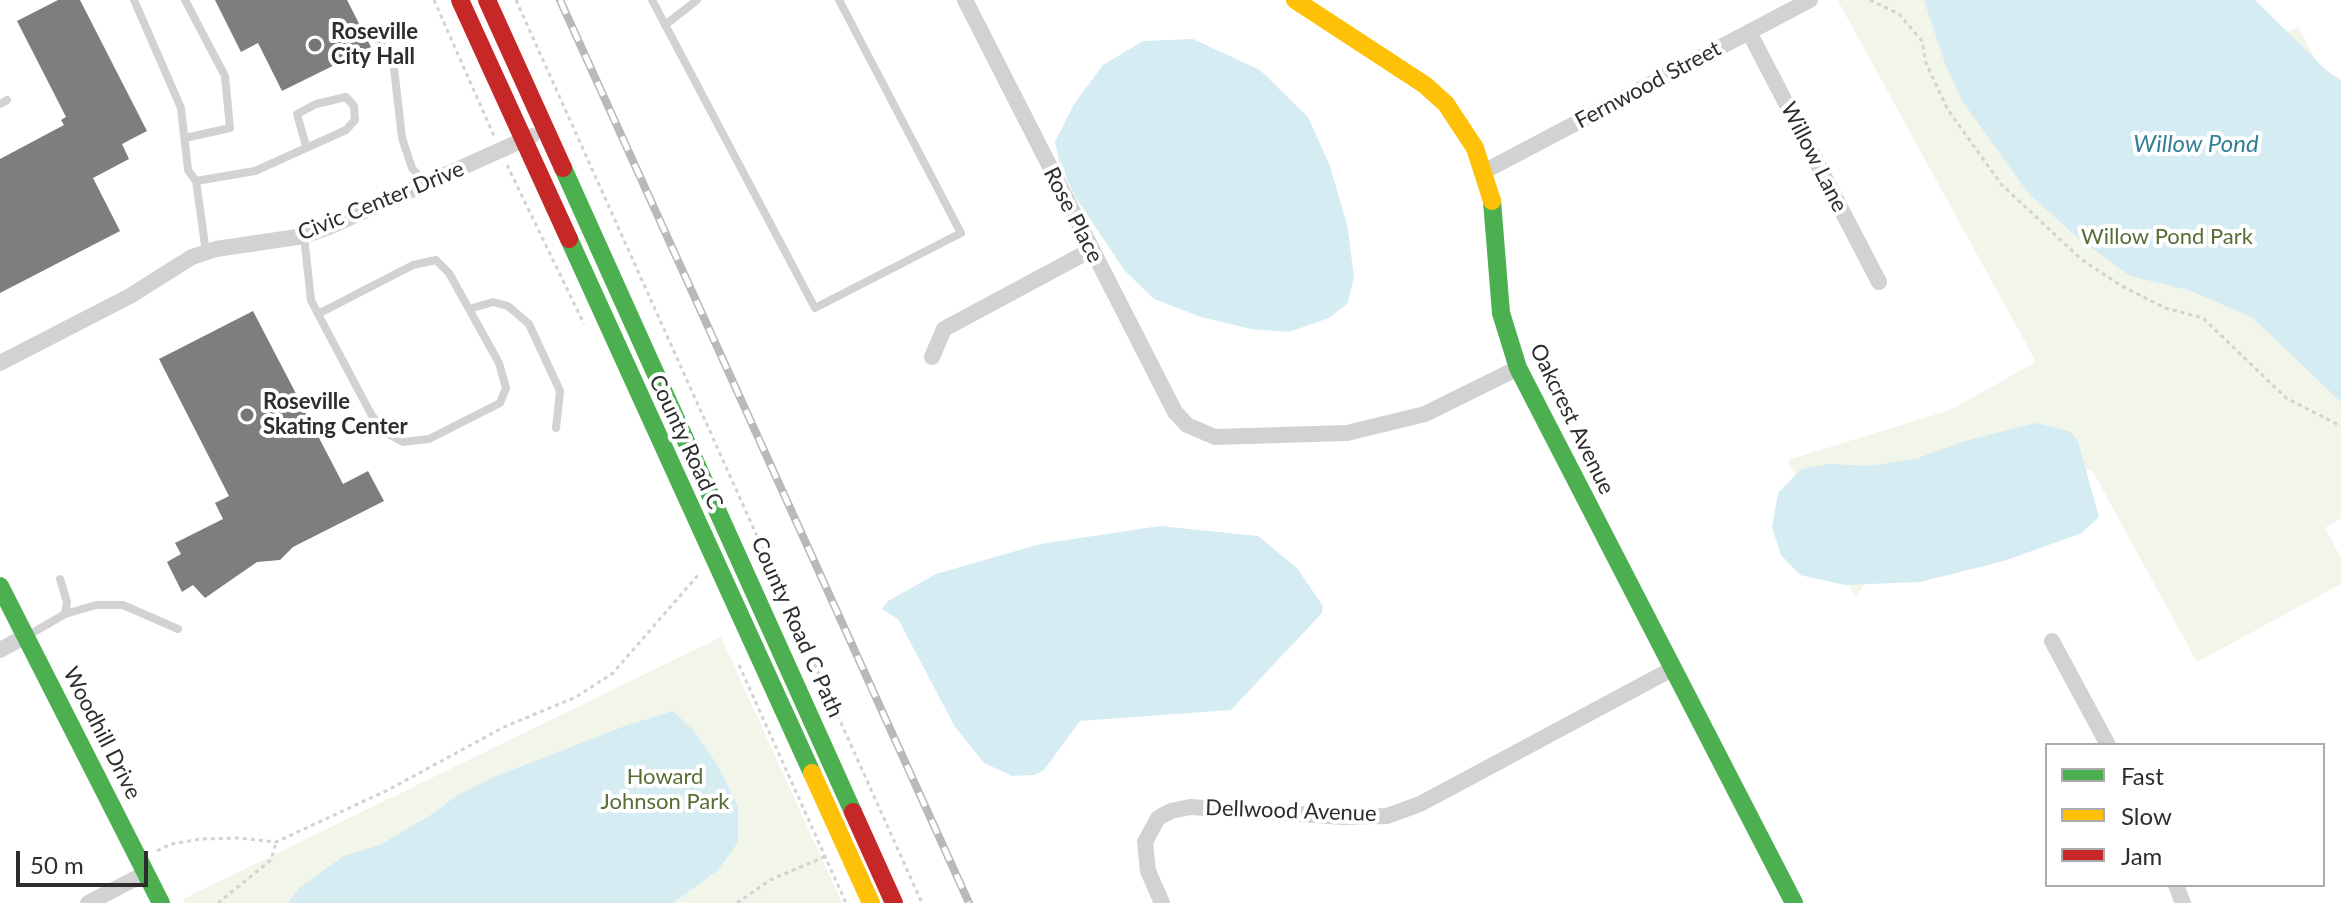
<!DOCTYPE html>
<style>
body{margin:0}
#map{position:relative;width:2341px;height:903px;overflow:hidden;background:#fff;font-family:Lato,sans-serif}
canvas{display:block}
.legend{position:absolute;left:2045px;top:743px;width:280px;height:144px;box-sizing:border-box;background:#fff;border:2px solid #ababab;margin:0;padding:10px 14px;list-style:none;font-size:24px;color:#2d2d2d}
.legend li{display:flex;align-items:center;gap:16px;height:40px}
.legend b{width:40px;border:2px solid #ababab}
.scale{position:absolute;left:16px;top:851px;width:132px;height:36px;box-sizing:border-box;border:4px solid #2d2d2d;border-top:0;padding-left:10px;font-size:24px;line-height:28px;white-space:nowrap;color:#2d2d2d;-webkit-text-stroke:6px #fff;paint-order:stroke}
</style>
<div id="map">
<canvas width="2341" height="903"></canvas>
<ul class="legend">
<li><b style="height:10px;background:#4caf50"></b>Fast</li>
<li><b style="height:10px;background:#ffc107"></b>Slow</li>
<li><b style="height:10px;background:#c62828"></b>Jam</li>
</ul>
<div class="scale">50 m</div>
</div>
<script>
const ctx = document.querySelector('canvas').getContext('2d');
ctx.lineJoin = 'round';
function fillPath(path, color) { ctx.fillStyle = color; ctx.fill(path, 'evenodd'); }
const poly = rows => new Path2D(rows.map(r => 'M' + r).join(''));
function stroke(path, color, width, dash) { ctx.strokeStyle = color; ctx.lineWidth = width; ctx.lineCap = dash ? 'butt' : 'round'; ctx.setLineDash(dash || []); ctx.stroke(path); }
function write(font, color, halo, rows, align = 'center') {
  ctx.font = font + ' Lato,sans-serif'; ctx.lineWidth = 8; ctx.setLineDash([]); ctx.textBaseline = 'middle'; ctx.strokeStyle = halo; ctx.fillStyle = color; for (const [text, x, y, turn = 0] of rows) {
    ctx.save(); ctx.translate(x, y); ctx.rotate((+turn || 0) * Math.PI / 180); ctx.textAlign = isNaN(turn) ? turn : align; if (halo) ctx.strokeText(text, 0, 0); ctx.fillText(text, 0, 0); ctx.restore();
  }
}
fillPath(poly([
 [1841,0,2180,0,2218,70,2298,27,2341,106,2341,518,2325,528,2341,558,2341,584,2197,662,2092,470,2043,467,1899,535,1855,597,1788,460,1950,410,2036,362,1838,1],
 [721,637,842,903,185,903,183,899]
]), '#f1f5ea');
fillPath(poly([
 [1924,0,2255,0,2327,71,2341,80,2341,402,2253,318,2189,290,2130,276,2077,237,2029,194,1963,102,1946,66],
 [1193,39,1260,70,1308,117,1330,166,1347,224,1354,276,1348,303,1329,318,1289,332,1251,329,1201,317,1154,299,1125,271,1074,195,1060,165,1055,142,1074,104,1103,65,1143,41],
 [2036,423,2069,431,2078,441,2099,517,2082,533,2004,561,1920,582,1845,585,1800,575,1781,555,1772,527,1778,493,1802,469,1829,464,1871,466,1918,458,1961,442],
 [1160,526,1258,536,1297,568,1323,606,1322,613,1231,710,1080,721,1044,770,1034,775,1012,776,984,763,955,727,898,619,882,609,888,601,936,574,1040,544],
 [673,711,694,731,718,766,738,806,738,842,718,870,673,903,288,903,300,887,344,856,380,845,434,813,456,796,494,777,625,726]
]), '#d5ecf3');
fillPath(poly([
 [58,0,80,0,147,131,122,144,129,159,93,178,120,231,0,293,0,159,64,125,61,120,66,117,17,21],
 [215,0,347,0,371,47,282,91,258,43,241,52],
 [253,311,343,484,368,471,384,501,293,547,280,560,257,562,205,598,193,585,182,592,167,562,181,554,175,543,223,519,215,503,229,496,159,359]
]), '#7e7e7e');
stroke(poly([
 [434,0,494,136],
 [516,0,922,903],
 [1870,0,1899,14,1922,41,1926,63,1948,110,2001,184,2081,259,2120,285,2165,308,2203,318,2286,398,2341,426],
 [507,165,584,324],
 [739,665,846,903],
 [157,851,171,844,201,839,239,838,276,842,388,790,504,727,576,697,613,673,699,574],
 [218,903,271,860,276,842],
 [737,903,770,880,824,857]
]), '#d2d2d2', 3, [4, 4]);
stroke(poly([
 [134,0,181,108,188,170,196,181,206,252],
 [652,0,815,308,961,233,839,0],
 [665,25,697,0],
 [373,35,386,49,394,68,402,138,412,168,425,183],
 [0,104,7,100],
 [185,138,230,128,225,76,185,0],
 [196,181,255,171,346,130,355,120,354,106,346,97,316,104,297,114,306,146],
 [304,236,311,300,318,314,371,414,383,431,403,442,429,439,500,403,506,388,499,363,449,273,436,260,413,265,318,314],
 [469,309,493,302,508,306,529,324,560,391,556,428],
 [65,614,96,605,123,605,178,629],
 [27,636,65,614,67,602,60,579]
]), '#d2d2d2', 8);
stroke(poly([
 [965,0,1175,412,1187,425,1215,437,1347,433,1425,414,1518,368],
 [1749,32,1879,282],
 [1485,171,1810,0],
 [932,357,944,329,1091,250],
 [0,363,130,296,192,257,216,249,304,236,329,227,532,136],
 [2052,641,2108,745],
 [0,650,26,636],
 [2176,885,2183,903],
 [88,903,146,873],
 [1162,903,1148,871,1145,842,1158,818,1171,811,1190,807,1344,817,1387,816,1420,804,1674,668]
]), '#d2d2d2', 16);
stroke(poly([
 [563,168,853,812],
 [1492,201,1501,313,1518,368,1794,903],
 [569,239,812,773],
 [0,586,161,903]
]), '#4caf50', 18);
stroke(poly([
 [1295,0,1425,85,1446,104,1475,148,1492,201],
 [812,773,871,903]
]), '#ffc107', 18);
stroke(poly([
 [460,0,569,239],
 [487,0,563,168],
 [853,812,894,903]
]), '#c62828', 18);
const rail = poly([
 [560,0,969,903]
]);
stroke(rail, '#b9b9b9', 8);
stroke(rail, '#fff', 5, [15]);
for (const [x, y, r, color] of [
 [315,45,8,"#767676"],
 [247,415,8,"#767676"]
]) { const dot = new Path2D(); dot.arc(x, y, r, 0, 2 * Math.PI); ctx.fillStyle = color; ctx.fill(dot); stroke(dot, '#fff', 3); }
write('bold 22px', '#2d2d2d', '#fff', [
 ["Roseville",331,32],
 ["City Hall",331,57],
 ["Roseville",263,402],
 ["Skating Center",263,427]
], 'left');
write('22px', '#2d2d2d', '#fff', [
 ["Fernwood Street",1648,85,-28],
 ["Willow Lane",1814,157,63],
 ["Civic Center Drive",381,201,-22],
 ["Rose Place",1073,215,63],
 ["Oakcrest Avenue",1572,419,64],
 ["County Road C",686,442,65],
 ["County Road C Path",797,627,66],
 ["Woodhill Drive",102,733,63],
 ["Dellwood Avenue",1291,811,2]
]);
write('22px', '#586d36', '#fff', [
 ["Willow Pond Park",2167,237],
 ["Howard",665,777],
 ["Johnson Park",665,802]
]);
write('italic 24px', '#347e96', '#fff', [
 ["Willow Pond",2196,144]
]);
</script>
